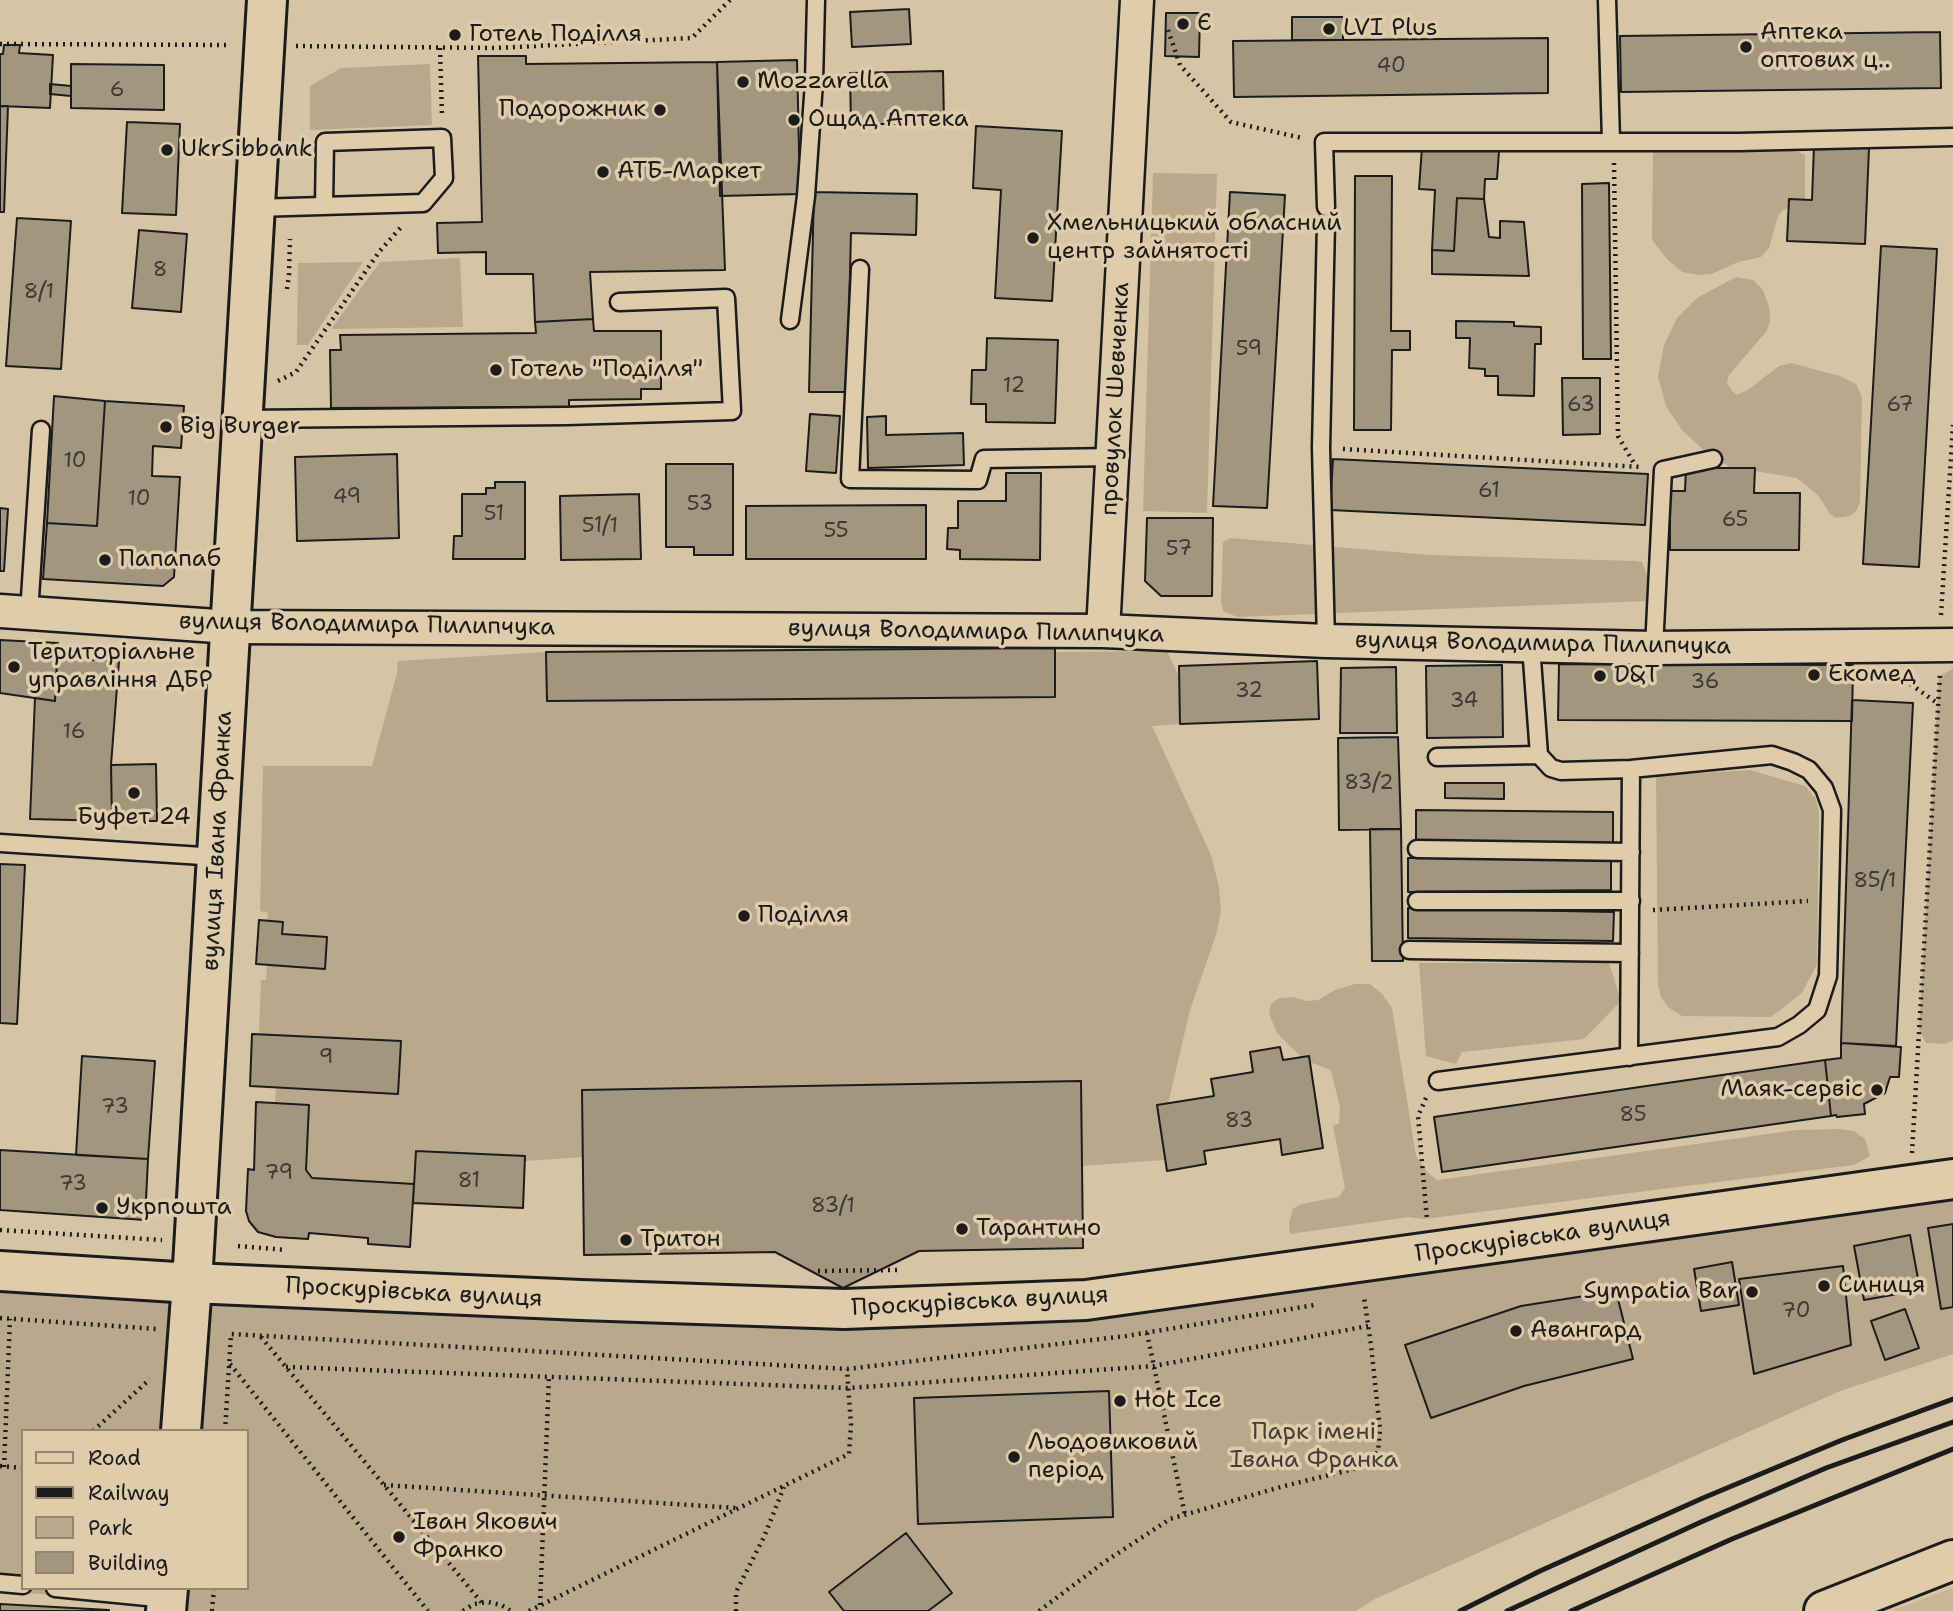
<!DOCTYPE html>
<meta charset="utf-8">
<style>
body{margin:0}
#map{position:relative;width:1953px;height:1611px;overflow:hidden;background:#d6c5a4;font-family:"Shantell Sans",sans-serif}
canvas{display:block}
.legend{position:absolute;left:21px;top:1429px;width:228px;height:161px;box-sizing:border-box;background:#deccaa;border:2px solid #908671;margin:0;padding:9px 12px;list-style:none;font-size:21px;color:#1c1c1c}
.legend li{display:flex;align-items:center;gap:14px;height:35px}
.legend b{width:35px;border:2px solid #908671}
</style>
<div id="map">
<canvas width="1953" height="1611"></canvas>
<ul class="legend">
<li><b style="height:9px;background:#deccaa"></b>Road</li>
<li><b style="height:9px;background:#1c1c1c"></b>Railway</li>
<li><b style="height:19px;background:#b8a98d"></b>Park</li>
<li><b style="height:19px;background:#a2967f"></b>Building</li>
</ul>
</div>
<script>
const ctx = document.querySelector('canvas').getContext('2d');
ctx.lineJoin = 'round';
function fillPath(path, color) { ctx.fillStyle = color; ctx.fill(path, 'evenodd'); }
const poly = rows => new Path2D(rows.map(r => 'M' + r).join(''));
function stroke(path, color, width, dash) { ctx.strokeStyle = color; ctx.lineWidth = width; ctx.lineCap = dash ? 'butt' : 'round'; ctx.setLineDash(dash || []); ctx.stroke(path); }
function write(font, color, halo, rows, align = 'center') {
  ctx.font = font + ' "Shantell Sans",sans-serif'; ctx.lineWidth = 7; ctx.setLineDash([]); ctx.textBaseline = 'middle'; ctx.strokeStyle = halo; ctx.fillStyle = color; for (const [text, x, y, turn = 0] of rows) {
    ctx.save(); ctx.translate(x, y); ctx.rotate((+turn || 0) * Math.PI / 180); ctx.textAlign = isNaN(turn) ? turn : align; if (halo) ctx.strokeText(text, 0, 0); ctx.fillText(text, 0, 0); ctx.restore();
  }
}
fillPath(poly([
 [1953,1588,1953,1611,1891,1611,1925,1598]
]), '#c6b799');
fillPath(poly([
 [430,64,432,125,310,130,310,86,341,68],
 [1789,148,1805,155,1805,201,1783,210,1778,216,1769,248,1761,257,1738,262,1712,274,1700,275,1682,272,1667,259,1652,240,1653,150],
 [1153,173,1217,174,1207,513,1143,511],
 [460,258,463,327,331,329,380,262],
 [363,262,308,345,297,345,298,263],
 [1736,277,1753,280,1763,290,1769,307,1770,322,1766,332,1729,375,1727,383,1732,391,1737,395,1749,389,1779,366,1791,363,1840,376,1856,384,1862,397,1860,503,1856,511,1850,516,1835,518,1830,514,1818,495,1797,478,1730,467,1709,455,1682,430,1666,406,1658,377,1664,345,1677,318,1697,298],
 [1231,538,1430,555,1635,561,1642,562,1653,591,1648,601,1237,617,1223,611,1221,602,1223,542],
 [1055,648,1056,652,1167,651,1180,679,1180,724,1152,726,1211,855,1219,887,1221,910,1217,932,1190,1010,1168,1104,1157,1105,1165,1160,1082,1166,582,1090,583,1157,525,1161,525,1156,416,1151,414,1184,312,1178,306,1170,308,1105,275,1103,276,1087,250,1086,252,1034,259,1033,261,980,266,980,267,965,256,964,259,920,267,920,268,913,260,911,263,766,372,766,397,673,398,661,546,652],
 [1953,669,1953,1040,1946,1044,1926,1043,1919,1029,1939,676],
 [1750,770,1805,786,1816,799,1819,813,1817,964,1802,993,1771,1017,1682,1016,1668,1007,1661,997,1658,985,1656,776],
 [1419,963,1609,963,1621,1001,1584,1039,1462,1052,1456,1064,1426,1056],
 [1355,984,1370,984,1382,994,1392,1008,1416,1156,1427,1172,1437,1180,1797,1130,1838,1129,1854,1131,1865,1139,1870,1156,1854,1165,1424,1219,1409,1217,1290,1234,1289,1223,1293,1209,1301,1204,1339,1197,1345,1188,1333,1125,1339,1124,1340,1108,1331,1070,1304,1060,1277,1033,1269,1014,1271,1004,1279,998,1292,997,1307,1001,1318,1000,1335,990],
 [1953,1193,1953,1354,1840,1391,1375,1599,1356,1611,185,1611,187,1588,247,1588,247,1431,197,1431,205,1297,844,1322],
 [0,1283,178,1295,167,1431,23,1431,23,1588,155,1588,154,1603,0,1591]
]), '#b8a98d');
const building = poly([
 [909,9,911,44,852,47,850,12,909,9],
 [1166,13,1200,13,1199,57,1165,56,1166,13],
 [1292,17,1343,17,1343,40,1292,40,1292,17],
 [1940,32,1941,88,1621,92,1620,36,1940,32],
 [1548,38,1548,93,1234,97,1233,41,1548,38],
 [4,45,20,45,19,53,53,55,50,108,0,106,0,54,3,54,4,45],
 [478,56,526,56,526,64,717,62,725,270,590,272,593,319,535,322,533,274,486,274,486,252,438,253,437,223,482,222,478,56],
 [797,60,800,194,720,196,717,62,797,60],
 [71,64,164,65,164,110,71,108,71,64],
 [943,71,944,122,851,125,850,73,943,71],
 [50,84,71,86,71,96,50,94,50,84],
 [0,106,8,106,4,212,0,212,0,106],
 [127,122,180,124,176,215,122,213,127,122],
 [976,126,1062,131,1052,301,995,298,1001,190,973,188,976,126],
 [1814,146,1869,148,1865,244,1787,241,1789,199,1812,200,1814,146],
 [1422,147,1499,151,1497,179,1485,179,1484,199,1457,198,1454,251,1432,250,1435,190,1419,189,1422,147],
 [1355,176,1392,176,1391,331,1410,331,1410,350,1392,350,1391,430,1354,430,1355,176],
 [1609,183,1611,359,1583,359,1582,184,1609,183],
 [814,192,917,194,916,235,851,233,847,392,809,392,814,192],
 [1230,192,1285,195,1267,508,1213,506,1230,192],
 [1457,198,1484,199,1489,237,1500,238,1500,221,1524,222,1529,276,1432,274,1432,250,1454,251,1457,198],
 [17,218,71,221,61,369,6,366,17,218],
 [139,230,187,234,181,312,132,308,139,230],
 [1881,246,1937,249,1919,567,1863,564,1881,246],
 [593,319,594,331,661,331,661,389,641,389,641,399,569,400,569,407,331,408,330,350,341,350,340,335,536,333,535,322,593,319],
 [1456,321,1514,322,1514,326,1541,327,1541,344,1535,344,1534,396,1498,395,1498,376,1485,376,1485,369,1469,368,1470,338,1456,338,1456,321],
 [987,338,1058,340,1055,423,986,422,986,404,971,404,972,370,986,370,987,338],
 [1562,378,1600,378,1600,434,1563,435,1562,378],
 [54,396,105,401,97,526,47,523,54,396],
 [105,401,184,406,181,448,153,446,152,476,180,477,174,577,163,586,43,579,47,523,97,526,105,401],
 [810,414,840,416,836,473,806,471,810,414],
 [886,416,886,435,963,433,964,465,868,468,867,417,886,416],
 [397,454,399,538,297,541,295,457,397,454],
 [1333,459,1648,474,1645,525,1330,510,1333,459],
 [666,464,733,464,733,555,694,555,694,547,666,547,666,464],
 [1686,468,1755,468,1754,493,1800,493,1799,550,1670,550,1670,491,1685,491,1686,468],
 [1006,473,1041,473,1040,560,960,559,960,550,947,549,948,528,958,528,958,501,1006,501,1006,473],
 [495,482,525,482,525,559,453,559,454,536,462,536,462,494,486,494,486,488,495,488,495,482],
 [639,494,641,559,561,560,560,496,639,494],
 [926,505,926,559,746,559,746,506,926,505],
 [0,508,8,509,4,571,0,571,0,508],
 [1147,518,1213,518,1212,596,1161,596,1145,581,1147,518],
 [0,640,58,643,55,701,0,693,0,640],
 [1055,648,1055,697,547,701,546,652,1055,648],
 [57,658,119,661,111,765,112,821,30,819,35,698,55,701,57,658],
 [1317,661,1319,719,1180,724,1179,666,1317,661],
 [1559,664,1853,665,1852,721,1558,720,1559,664],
 [1502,665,1503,737,1427,738,1426,666,1502,665],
 [1396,667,1397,733,1340,733,1341,668,1396,667],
 [1852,700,1913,703,1896,1046,1841,1043,1852,700],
 [1398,737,1401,829,1339,830,1338,738,1398,737],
 [156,764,157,821,112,821,111,765,156,764],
 [1445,783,1504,783,1504,799,1445,798,1445,783],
 [1416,810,1613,812,1613,845,1416,843,1416,810],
 [1370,829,1401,829,1403,961,1372,961,1370,829],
 [1611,857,1611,890,1408,892,1408,858,1611,857],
 [0,864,25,865,17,1024,0,1023,0,864],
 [1408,908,1614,912,1613,941,1408,938,1408,908],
 [259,920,283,922,282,934,327,937,325,969,256,964,259,920],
 [252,1034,401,1041,398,1094,250,1086,252,1034],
 [1841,1043,1901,1047,1899,1077,1890,1077,1885,1093,1864,1104,1865,1114,1837,1117,1836,1115,1831,1116,1825,1060,1841,1058,1841,1043],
 [1280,1047,1283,1060,1309,1056,1323,1148,1282,1155,1280,1139,1204,1151,1206,1164,1167,1171,1157,1105,1214,1096,1211,1079,1253,1072,1250,1052,1280,1047],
 [82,1056,155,1061,148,1159,76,1155,82,1056],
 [1825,1060,1831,1116,1442,1172,1434,1117,1825,1060],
 [1081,1081,1083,1248,919,1251,843,1288,775,1252,584,1255,582,1090,1081,1081],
 [256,1102,309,1105,306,1170,312,1178,414,1184,410,1247,368,1244,368,1238,309,1233,308,1239,276,1237,258,1232,249,1221,246,1211,248,1169,254,1170,256,1102],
 [0,1150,148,1159,145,1220,0,1210,0,1150],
 [416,1151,525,1156,523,1208,413,1203,416,1151],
 [1953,1224,1953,1307,1941,1309,1928,1228,1953,1224],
 [1910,1235,1920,1290,1864,1300,1854,1246,1910,1235],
 [1732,1262,1739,1305,1701,1311,1694,1269,1732,1262],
 [1843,1266,1851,1345,1754,1374,1739,1279,1843,1266],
 [1616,1291,1633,1359,1524,1386,1431,1418,1405,1345,1521,1306,1616,1291],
 [1905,1309,1919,1348,1885,1360,1871,1321,1905,1309],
 [1109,1391,1113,1517,918,1524,914,1398,1109,1391],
 [906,1533,952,1593,928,1611,844,1611,829,1592,906,1533],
 [0,1604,109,1610,109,1611,0,1611,0,1604]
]);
fillPath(building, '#a2967f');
stroke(building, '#1c1c1c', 2);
const service = poly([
 [1607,0,1611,141],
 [1326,207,1324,142,1739,142,1953,137],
 [255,208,423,203,444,178,442,138,325,142,324,206],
 [1326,223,1321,448,1326,641],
 [860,269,850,479,978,480,984,459,1113,457],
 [790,320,806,196,814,82,816,0],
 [243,419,567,416,732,411,726,298,619,302],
 [29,613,41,430],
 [1654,648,1663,470,1713,459],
 [1437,757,1539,755],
 [0,843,218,857],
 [1417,849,1631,852],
 [1417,901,1631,901],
 [1409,950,1630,953],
 [1629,1057,1631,769],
 [1438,1081,1778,1037,1799,1025,1817,1010,1828,976,1832,810,1824,788,1809,770,1793,762,1772,755,1631,769,1561,771,1551,768,1539,755,1531,646],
 [0,1583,23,1585],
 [55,1588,167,1599]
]);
const minor = poly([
 [0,611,231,627,1103,631,1326,641,1654,648,1953,645],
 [1103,631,1137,0]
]);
const tertiary = poly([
 [0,1271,192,1283,267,0]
]);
const secondary = poly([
 [1824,1611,1953,1560]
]);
const primary = poly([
 [181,1431,192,1283,581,1300,844,1309,1086,1300,1953,1179],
 [166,1611,168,1588]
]);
stroke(service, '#1c1c1c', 21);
stroke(minor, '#1c1c1c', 37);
stroke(tertiary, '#1c1c1c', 44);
stroke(secondary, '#1c1c1c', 44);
stroke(primary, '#1c1c1c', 44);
stroke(poly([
 [1168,30,1180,65,1231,122,1302,138],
 [0,44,230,45],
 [296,46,496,48,692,38,730,0],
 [440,48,442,116],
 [1614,163,1618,436,1635,465],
 [287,289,289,275,290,239],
 [278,381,296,372,379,252,402,226],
 [1343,449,1641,467],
 [1941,615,1953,425],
 [1899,676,1937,703],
 [1653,910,1808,901],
 [1426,1098,1418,1116,1427,1220],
 [1912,1153,1940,673],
 [0,1230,162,1240],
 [238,1246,286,1250],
 [818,1271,897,1270],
 [0,1318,157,1329],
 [1147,1333,1185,1515],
 [261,1337,482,1603],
 [230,1364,428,1611],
 [286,1367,848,1388,1154,1366,1368,1326],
 [93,1431,150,1379],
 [225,1431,231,1334,847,1369,1126,1336,1315,1305],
 [0,1466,23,1468],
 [4,1467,10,1319],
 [384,1485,736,1508],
 [540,1605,549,1375],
 [212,1611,214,1588],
 [463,1611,474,1604,488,1602,501,1605,511,1611],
 [529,1611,849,1454,851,1425,847,1369],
 [736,1611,736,1592,764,1537,784,1487],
 [1039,1611,1103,1563,1170,1519,1284,1486,1358,1468,1378,1452,1380,1430,1371,1345,1364,1297]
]), '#1c1c1c', 4.5, [2, 5]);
stroke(service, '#deccaa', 16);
stroke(minor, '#deccaa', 32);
stroke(tertiary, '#deccaa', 38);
stroke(secondary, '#deccaa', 38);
stroke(primary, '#deccaa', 38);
stroke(poly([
 [1460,1611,1540,1571,1703,1498,1842,1440,1953,1399],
 [1507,1611,1701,1522,1826,1468,1953,1422],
 [1571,1611,1732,1539,1953,1449]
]), '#1c1c1c', 5);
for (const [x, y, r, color] of [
 [1183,24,7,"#1c1c1c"],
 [1329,29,7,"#1c1c1c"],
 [455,35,7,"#1c1c1c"],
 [1746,47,7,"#1c1c1c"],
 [743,82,7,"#1c1c1c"],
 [660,110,7,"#1c1c1c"],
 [794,120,7,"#1c1c1c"],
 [167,150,7,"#1c1c1c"],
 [603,172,7,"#1c1c1c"],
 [1033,238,7,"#1c1c1c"],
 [496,370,7,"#1c1c1c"],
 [166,427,7,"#1c1c1c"],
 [105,560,7,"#1c1c1c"],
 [14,667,7,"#1c1c1c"],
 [1814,675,7,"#1c1c1c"],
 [1600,676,7,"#1c1c1c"],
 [134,793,7,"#1c1c1c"],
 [744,916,7,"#1c1c1c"],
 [1877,1090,7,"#1c1c1c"],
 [102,1208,7,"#1c1c1c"],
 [962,1229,7,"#1c1c1c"],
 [626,1240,7,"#1c1c1c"],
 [1824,1286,7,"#1c1c1c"],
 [1752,1292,7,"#1c1c1c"],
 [1516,1331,7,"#1c1c1c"],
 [1120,1401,7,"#1c1c1c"],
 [1014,1457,7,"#1c1c1c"],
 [399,1537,7,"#1c1c1c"]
]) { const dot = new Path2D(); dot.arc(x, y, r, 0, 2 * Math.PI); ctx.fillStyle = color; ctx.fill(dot); stroke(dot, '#deccaa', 2.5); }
write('21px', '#3e3a35', null, [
 ["40",1391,67],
 ["6",117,91],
 ["8",160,271],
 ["8/1",39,293],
 ["59",1249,350],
 ["12",1014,387],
 ["63",1581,406],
 ["67",1900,406],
 ["10",75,462],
 ["61",1489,492],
 ["49",347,498],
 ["10",139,500],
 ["53",700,505],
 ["51",494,515],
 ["65",1735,521],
 ["51/1",600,527],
 ["55",836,532],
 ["57",1179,550],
 ["36",1705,683],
 ["32",1249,692],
 ["34",1464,702],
 ["16",74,733],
 ["83/2",1369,784],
 ["85/1",1875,882],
 ["9",326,1058],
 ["73",115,1108],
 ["85",1633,1116],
 ["83",1239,1122],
 ["79",279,1174],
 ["81",469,1182],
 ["73",73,1185],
 ["83/1",833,1207],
 ["70",1796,1312]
]);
write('24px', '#1c1c1c', '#deccaa', [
 ["Є",1197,24],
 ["LVI Plus",1343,29],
 ["Аптека",1760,33],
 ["оптових ц‥",1760,61],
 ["Готель Поділля",469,35],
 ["Mozzarella",757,82],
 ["Подорожник",646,110,"right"],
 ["Ощад Аптека",808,120],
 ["UkrSibbank",181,150],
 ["АТБ-Маркет",617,172],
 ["Хмельницький обласний",1047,224],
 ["центр зайнятості",1047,252],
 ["Готель \"Поділля\"",510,370],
 ["Big Burger",180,427],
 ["Папапаб",119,560],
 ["Територіальне",28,653],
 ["управління ДБР",28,681],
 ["Екомед",1828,675],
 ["D&T",1614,676],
 ["Буфет 24",134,818,"center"],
 ["Поділля",758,916],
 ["Маяк-сервіс",1863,1090,"right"],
 ["Укрпошта",116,1208],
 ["Тарантино",976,1229],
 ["Тритон",640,1240],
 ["Синиця",1838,1286],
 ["Sympatia Bar",1738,1292,"right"],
 ["Авангард",1530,1331],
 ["Hot Ice",1134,1401],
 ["Льодовиковий",1028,1443],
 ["період",1028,1471],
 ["Іван Якович",413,1523],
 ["Франко",413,1551]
], 'left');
write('24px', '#1c1c1c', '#deccaa', [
 ["провулок Шевченка",1116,399,-87],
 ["вулиця Володимира Пилипчука",367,625,1],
 ["вулиця Володимира Пилипчука",976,632,1],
 ["вулиця Володимира Пилипчука",1543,644,1],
 ["вулиця Івана Франка",218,841,-87],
 ["Проскурівська вулиця",1543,1237,-8],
 ["Проскурівська вулиця",414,1293,3],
 ["Проскурівська вулиця",980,1302,-3]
]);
write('24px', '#433f38', '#deccaa', [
 ["Парк імені",1314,1433],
 ["Івана Франка",1314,1461]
]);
</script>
